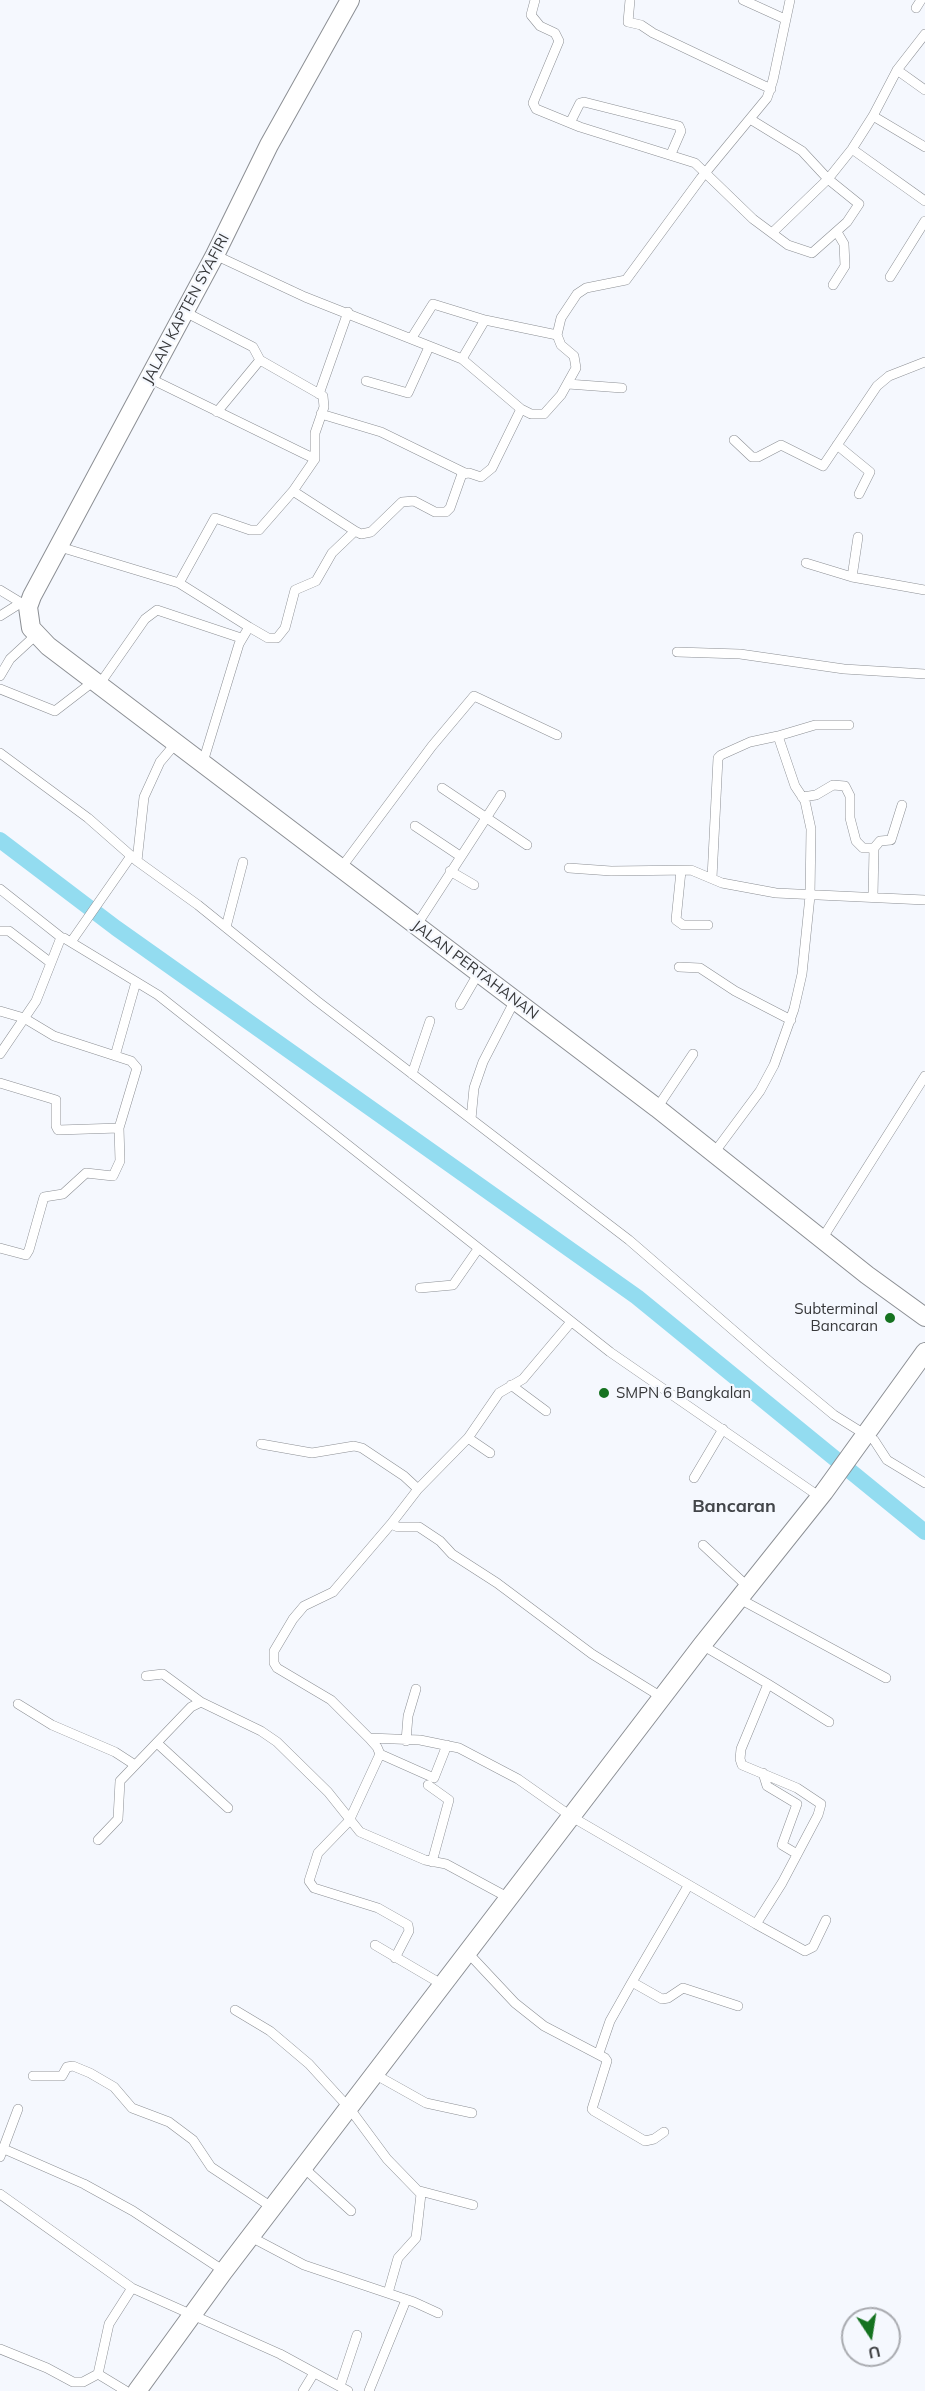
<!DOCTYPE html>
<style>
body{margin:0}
#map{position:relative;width:925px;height:2391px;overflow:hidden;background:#f5f8fe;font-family:Mulish,sans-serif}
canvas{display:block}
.north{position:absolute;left:841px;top:2307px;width:60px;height:60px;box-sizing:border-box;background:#f5f8fe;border:2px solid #a9abb0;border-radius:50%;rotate:168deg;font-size:16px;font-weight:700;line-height:24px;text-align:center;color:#37383a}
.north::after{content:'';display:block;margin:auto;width:21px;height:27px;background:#157220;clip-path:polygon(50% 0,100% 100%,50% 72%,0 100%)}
</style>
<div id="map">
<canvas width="925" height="2391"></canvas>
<div class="north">U</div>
</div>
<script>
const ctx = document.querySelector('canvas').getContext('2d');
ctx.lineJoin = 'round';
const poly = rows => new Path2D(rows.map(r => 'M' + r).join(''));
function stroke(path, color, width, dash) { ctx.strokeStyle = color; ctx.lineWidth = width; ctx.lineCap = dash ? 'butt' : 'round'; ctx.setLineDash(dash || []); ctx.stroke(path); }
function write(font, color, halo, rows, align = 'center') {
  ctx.font = font + ' Mulish,sans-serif'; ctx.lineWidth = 4.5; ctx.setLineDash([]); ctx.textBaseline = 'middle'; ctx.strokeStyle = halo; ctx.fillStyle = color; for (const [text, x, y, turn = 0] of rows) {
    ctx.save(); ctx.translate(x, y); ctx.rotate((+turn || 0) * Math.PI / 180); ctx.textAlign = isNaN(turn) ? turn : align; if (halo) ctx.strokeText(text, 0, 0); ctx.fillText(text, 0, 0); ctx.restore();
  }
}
stroke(poly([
 [0,840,116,928,637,1297,925,1532]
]), '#93dcf0', 16);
const street = poly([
 [535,0,531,15,540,26,555,33,559,41,533,103,536,109,580,127,695,163,753,219,788,245,812,253,847,222,859,204,828,179,802,151,750,119],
 [630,0,628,22,641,25,653,33,771,89],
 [743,0,785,19],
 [916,8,921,0],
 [897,70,925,90],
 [873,116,925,147],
 [570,123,580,103,584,102,679,126,681,131,671,154],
 [852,149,925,201],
 [773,232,828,179,852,149,873,116,897,70,925,34],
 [215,255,305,297,462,359,521,409,531,414,544,414,561,395,576,368,574,356,561,345,557,335,561,318,577,294,586,288,626,280,701,178,767,98,773,80,790,0],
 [890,277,925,221],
 [833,285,845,266,844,244,837,232],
 [185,312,253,347,260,360,323,396,324,407,315,433,315,459,293,491],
 [411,339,433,304,485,320],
 [462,359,485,320,557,335],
 [149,378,315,459],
 [366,381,408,393,429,347],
 [568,384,622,388],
 [319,394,348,312],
 [217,412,260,360],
 [321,414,381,432,465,473],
 [734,440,752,457,758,457,781,445,823,466,877,386,889,376,925,362],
 [837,445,870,472,859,494],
 [60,547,179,583,249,627],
 [806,563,852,577,925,590],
 [852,577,858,537],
 [179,583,215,518,250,530,259,530,293,491,355,531],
 [0,590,28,607],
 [0,616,19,604],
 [677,652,740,654,844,669,925,674],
 [0,676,10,659,36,635],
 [99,685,145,619,157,610,241,638],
 [0,689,55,711,94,681],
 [778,736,815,725,849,725],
 [0,753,88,818,137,861,198,905,317,1001,629,1240,770,1362,834,1415,874,1440,887,1460,925,1483],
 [203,762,239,644,249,627,268,638,277,638,285,628,295,590,316,581,332,553,355,531,361,534,371,532,402,502,414,501,435,512,446,512,450,508,462,474,469,473,481,477,492,468,521,409],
 [442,788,527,845],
 [802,797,816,795,833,785,845,786,850,796,850,818,856,841,863,848,874,848],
 [415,826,460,856],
 [137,861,144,797,160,762,176,743],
 [341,868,432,746,474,696,557,735],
 [569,868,611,871,691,870,722,883,776,893,925,900],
 [450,871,474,885],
 [681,871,676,920,683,925,708,925],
 [712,878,718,758,721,755,750,742,778,736,795,786,805,801,811,829,810,896,802,974,794,1009,774,1065,760,1091,714,1153],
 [0,889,62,938],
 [873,896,874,848,880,841,891,840,902,805],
 [416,926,501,795],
 [226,927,243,862],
 [0,931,9,931,51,963],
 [71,942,131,856],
 [679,967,700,968,735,991,791,1020],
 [460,1005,478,974],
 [0,1011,24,1018,54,1036,131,1061,137,1068,119,1128,58,1130,56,1126,56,1100,0,1083],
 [0,1054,36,1001,60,940,64,938,158,995,610,1352,820,1497],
 [115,1056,136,982],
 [412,1074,430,1021],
 [657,1108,693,1054],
 [471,1119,474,1088,483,1062,515,1000],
 [822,1239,925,1076],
 [0,1248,26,1255,29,1250,44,1197,63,1194,86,1173,113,1176,120,1161,119,1128],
 [420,1288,453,1285,478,1249],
 [511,1385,546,1411],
 [468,1438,418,1489,391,1524,398,1527,419,1527,440,1541,452,1554,497,1583,592,1654,663,1698],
 [261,1444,312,1453,354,1446,362,1448,404,1476,418,1489],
 [490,1453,468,1438,499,1393,523,1379,571,1322],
 [694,1478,723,1429],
 [391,1524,333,1592,304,1606,293,1619,274,1651,274,1663,277,1668,331,1700,369,1738,420,1740,459,1748,518,1779,572,1817,756,1924,782,1883,818,1815,821,1804,797,1788,742,1765,740,1759,741,1749,768,1684,702,1645],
 [703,1545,748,1587],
 [738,1598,886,1678],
 [146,1676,163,1674,201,1702],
 [768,1684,829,1722],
 [18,1704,52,1725,115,1752,135,1765],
 [369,1738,377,1747,380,1754,349,1821,318,1853,309,1881,314,1888,378,1908,408,1925,409,1931,395,1958],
 [406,1741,408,1716,416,1689],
 [157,1743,228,1808],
 [380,1754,434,1778,447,1745],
 [763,1773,767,1786,797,1804,782,1845,797,1854],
 [428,1785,449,1800,432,1862],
 [98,1840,118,1819,120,1781,191,1707,201,1702,261,1731,277,1742,328,1792,360,1832,425,1860,446,1864,509,1898],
 [688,1886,632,1982,662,1999,668,1998,683,1988,738,2006],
 [756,1924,805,1951,813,1947,826,1920],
 [375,1945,443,1985],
 [469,1954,515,2003,544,2026,605,2058,607,2061,592,2109,594,2111,645,2141,654,2139,664,2132],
 [235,2010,270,2031,309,2064,350,2109,387,2159,421,2194,416,2238,398,2258,388,2293],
 [599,2053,610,2021,632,1982],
 [376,2075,426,2103,472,2113],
 [33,2076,62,2076,67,2067,73,2066,90,2073,114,2087,132,2108,169,2122,193,2140,211,2167,273,2208],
 [4,2149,84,2184,133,2211,224,2271],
 [0,2157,18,2109],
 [304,2168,351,2211],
 [420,2191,473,2205],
 [0,2194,132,2288,280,2354,348,2391],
 [251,2237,304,2265,414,2302,438,2313],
 [0,2349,47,2368,73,2382,83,2382,98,2374,126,2391],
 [98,2374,109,2324,132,2288],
 [340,2386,357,2335],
 [303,2391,314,2373],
 [369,2391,406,2300]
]);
const highway = poly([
 [350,0,269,145,215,255,32,596,28,607,31,628,48,646,657,1108,867,1275,925,1317],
 [137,2391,224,2271,702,1645,824,1492,925,1352]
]);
stroke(street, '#8c8f94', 10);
stroke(highway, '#8c8f94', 20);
stroke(street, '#fff', 9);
stroke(highway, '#fff', 18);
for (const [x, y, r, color] of [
 [890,1318,6,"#157220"],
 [604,1393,6,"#157220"]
]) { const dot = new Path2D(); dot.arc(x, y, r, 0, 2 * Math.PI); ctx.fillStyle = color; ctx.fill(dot); stroke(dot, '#f5f8fe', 2); }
write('15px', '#37383a', '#f5f8fe', [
 ["JALAN KAPTEN SYAFIRI",186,309,-62],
 ["JALAN PERTAHANAN",475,970,37]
]);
write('15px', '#37383a', '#f5f8fe', [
 ["Subterminal",878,1309],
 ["Bancaran",878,1326],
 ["SMPN 6 Bangkalan",616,1393,"left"]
], 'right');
write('bold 18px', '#43464a', '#f5f8fe', [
 ["Bancaran",734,1507]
]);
</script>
